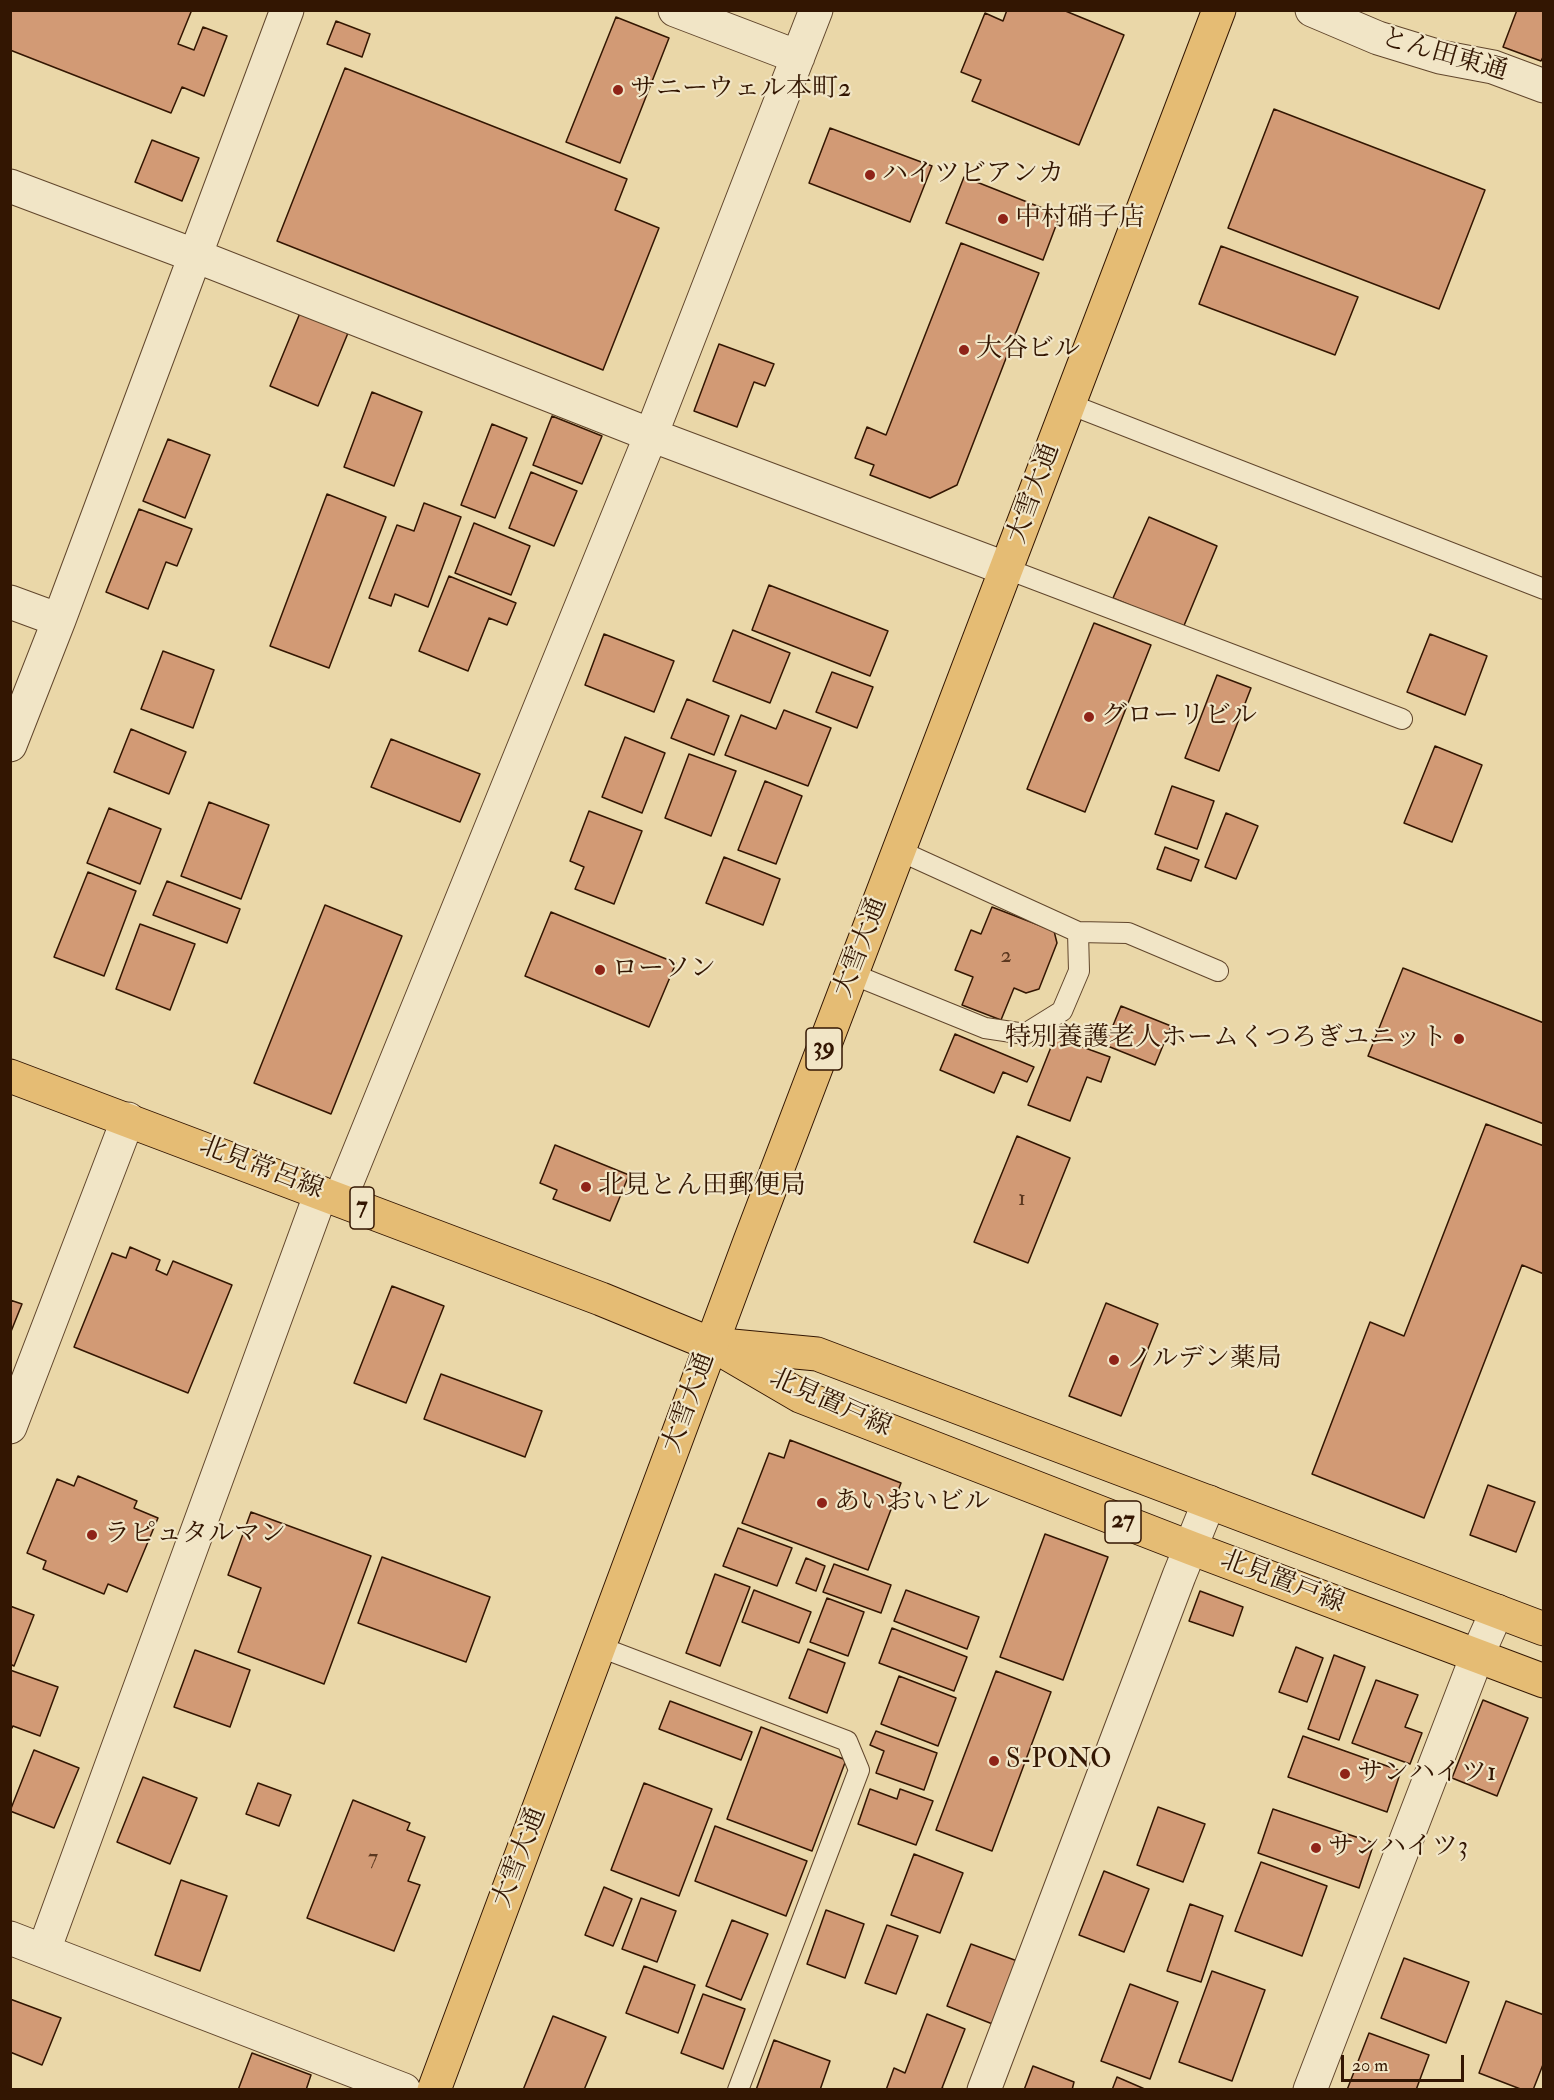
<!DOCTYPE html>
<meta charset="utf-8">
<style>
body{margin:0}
#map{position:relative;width:1554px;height:2100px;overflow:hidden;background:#ead7a8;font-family:"IM FELL Double Pica",serif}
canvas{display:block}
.frame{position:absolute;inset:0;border:12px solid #331602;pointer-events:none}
.scale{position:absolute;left:1341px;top:2055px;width:123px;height:27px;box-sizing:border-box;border:3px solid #331602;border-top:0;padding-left:8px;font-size:18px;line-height:21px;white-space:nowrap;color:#331602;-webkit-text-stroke:4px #f1e5c6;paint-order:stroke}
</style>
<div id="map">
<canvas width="1554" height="2100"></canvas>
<div class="frame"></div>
<div class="scale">20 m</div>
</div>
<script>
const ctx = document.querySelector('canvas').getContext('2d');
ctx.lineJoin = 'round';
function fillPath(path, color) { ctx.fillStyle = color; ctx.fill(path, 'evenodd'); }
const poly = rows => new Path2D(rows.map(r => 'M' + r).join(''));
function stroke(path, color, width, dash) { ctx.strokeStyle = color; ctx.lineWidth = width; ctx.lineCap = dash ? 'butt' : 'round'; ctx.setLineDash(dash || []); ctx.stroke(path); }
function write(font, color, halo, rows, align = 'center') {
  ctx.font = font + ' "IM FELL Double Pica","Noto Serif JP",serif'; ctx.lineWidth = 4.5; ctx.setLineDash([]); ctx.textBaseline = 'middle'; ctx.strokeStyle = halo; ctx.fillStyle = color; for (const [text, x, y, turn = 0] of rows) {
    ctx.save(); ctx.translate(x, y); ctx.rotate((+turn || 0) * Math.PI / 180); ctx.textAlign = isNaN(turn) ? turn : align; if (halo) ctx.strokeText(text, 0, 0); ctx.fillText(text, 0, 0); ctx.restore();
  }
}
const building = poly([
 [10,10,189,10,191,12,178,44,194,50,203,27,227,36,204,96,182,87,171,113,10,50,10,10],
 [1007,10,1063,10,1124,35,1079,145,972,101,981,80,961,72,985,13,1003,21,1007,10],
 [1517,10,1544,10,1544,55,1541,61,1503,47,1517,10],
 [616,17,669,38,620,163,566,142,616,17],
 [336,21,370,34,362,57,327,44,336,21],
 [345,68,627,179,615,210,659,228,603,370,277,241,345,68],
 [1274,109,1485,190,1439,309,1228,228,1274,109],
 [830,128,932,166,910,222,809,183,830,128],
 [152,140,199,158,182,201,135,182,152,140],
 [964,177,1060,215,1043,260,946,223,964,177],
 [961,243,1039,273,957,485,930,498,870,475,874,465,855,458,867,427,886,435,961,243],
 [1221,246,1358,297,1335,355,1199,304,1221,246],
 [300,313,348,333,318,406,270,386,300,313],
 [719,344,774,364,765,386,754,382,737,427,694,411,719,344],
 [372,392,422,412,394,486,344,467,372,392],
 [552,416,602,436,582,484,533,465,552,416],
 [492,424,527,438,495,518,461,505,492,424],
 [168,439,210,455,185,518,143,501,168,439],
 [531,472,577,491,554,546,509,528,531,472],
 [327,494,386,517,329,668,270,646,327,494],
 [424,503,461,517,428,607,395,594,391,606,369,598,397,525,414,531,424,503],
 [139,509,192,529,177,566,166,562,148,609,106,592,139,509],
 [1149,517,1217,546,1183,628,1113,598,1149,517],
 [474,523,530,546,511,595,455,573,474,523],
 [449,576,516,603,507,625,489,618,468,671,419,651,449,576],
 [769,585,888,631,870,676,752,630,769,585],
 [1094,623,1151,645,1085,812,1027,789,1094,623],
 [733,630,790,653,770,703,713,681,733,630],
 [604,634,674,661,654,712,585,685,604,634],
 [1430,634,1487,656,1465,715,1407,692,1430,634],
 [163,651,214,670,193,728,141,709,163,651],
 [832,672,873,687,857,728,816,712,832,672],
 [1217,675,1251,688,1219,771,1185,758,1217,675],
 [687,699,729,716,714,755,671,738,687,699],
 [784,710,831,728,808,786,725,755,741,715,776,729,784,710],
 [131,729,186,752,169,794,114,772,131,729],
 [625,737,665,753,642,813,602,797,625,737],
 [391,739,480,774,460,822,371,787,391,739],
 [1435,746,1482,765,1452,842,1404,823,1435,746],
 [689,754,736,771,711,836,665,818,689,754],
 [765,781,802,796,776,864,738,850,765,781],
 [1172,786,1214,801,1197,849,1155,834,1172,786],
 [209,802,269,825,241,899,181,876,209,802],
 [109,808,161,829,140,884,87,863,109,808],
 [589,811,642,831,614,904,575,889,584,867,570,861,589,811],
 [1226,813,1258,826,1236,879,1205,867,1226,813],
 [1165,847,1199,860,1191,881,1157,869,1165,847],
 [724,857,780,879,763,925,706,903,724,857],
 [88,872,136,891,104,976,54,957,88,872],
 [167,881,240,909,227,943,153,915,167,881],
 [325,905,402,936,331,1114,254,1083,325,905],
 [992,907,1054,931,1057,943,1039,989,1026,993,1014,988,1001,1020,962,1005,973,977,955,970,971,930,981,934,992,907],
 [551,912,676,963,649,1027,525,976,551,912],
 [140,924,195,944,170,1010,116,989,140,924],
 [1403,968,1544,1023,1544,1124,1368,1056,1403,968],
 [1121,1006,1171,1026,1155,1065,1105,1045,1121,1006],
 [955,1034,1034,1067,1027,1082,1003,1072,994,1093,940,1070,955,1034],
 [1055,1037,1110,1057,1101,1082,1087,1077,1070,1121,1028,1105,1055,1037],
 [1486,1124,1544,1146,1544,1274,1522,1265,1424,1518,1312,1474,1370,1322,1404,1336,1486,1124],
 [1017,1136,1070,1158,1028,1263,974,1242,1017,1136],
 [555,1145,629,1175,610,1221,553,1199,557,1190,540,1183,555,1145],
 [130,1247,160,1260,156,1270,167,1275,173,1261,232,1285,188,1393,74,1347,112,1253,126,1258,130,1247],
 [392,1286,444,1306,406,1403,354,1383,392,1286],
 [10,1300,22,1304,10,1334,10,1300],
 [1106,1303,1158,1324,1121,1416,1069,1396,1106,1303],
 [441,1374,542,1411,525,1457,424,1419,441,1374],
 [790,1440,901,1483,868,1570,742,1523,769,1453,784,1458,790,1440],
 [78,1476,137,1501,134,1508,158,1518,127,1592,108,1584,104,1594,43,1569,46,1561,27,1553,57,1479,74,1486,78,1476],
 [1488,1485,1535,1502,1516,1552,1470,1535,1488,1485],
 [251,1512,371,1556,324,1684,238,1652,261,1588,228,1575,251,1512],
 [738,1528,792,1548,777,1586,723,1566,738,1528],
 [1045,1534,1108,1557,1063,1680,1000,1657,1045,1534],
 [382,1557,490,1597,466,1662,358,1623,382,1557],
 [806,1558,825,1566,816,1591,796,1583,806,1558],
 [834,1564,891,1585,881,1613,823,1592,834,1564],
 [715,1574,750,1587,720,1666,686,1653,715,1574],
 [754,1590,811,1612,799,1643,742,1622,754,1590],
 [906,1590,979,1617,967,1649,894,1621,906,1590],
 [1200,1591,1243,1607,1233,1636,1189,1621,1200,1591],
 [827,1598,864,1612,848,1656,810,1642,827,1598],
 [10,1606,34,1615,14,1666,10,1664,10,1606],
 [892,1628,967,1657,954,1691,879,1663,892,1628],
 [1296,1647,1323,1658,1307,1702,1279,1692,1296,1647],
 [808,1649,845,1663,827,1713,789,1698,808,1649],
 [195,1650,250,1670,230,1727,174,1707,195,1650],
 [1334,1655,1365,1667,1339,1740,1308,1729,1334,1655],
 [10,1670,58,1687,40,1736,13,1726,10,1731,10,1670],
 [996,1671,1051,1692,992,1851,936,1830,996,1671],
 [899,1676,956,1698,938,1746,881,1724,899,1676],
 [1376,1680,1418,1695,1405,1727,1422,1733,1410,1764,1352,1743,1376,1680],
 [1483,1700,1528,1718,1497,1796,1452,1778,1483,1700],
 [670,1701,752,1732,741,1760,659,1729,670,1701],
 [761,1727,846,1760,812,1851,727,1819,761,1727],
 [876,1731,937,1753,924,1790,876,1773,884,1751,870,1745,876,1731],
 [1303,1736,1401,1771,1387,1812,1288,1777,1303,1736],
 [34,1750,79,1768,54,1828,10,1811,34,1750],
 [143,1777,197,1798,170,1864,117,1842,143,1777],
 [258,1783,291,1795,279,1826,246,1814,258,1783],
 [644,1783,712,1809,679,1896,611,1870,644,1783],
 [870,1789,897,1799,900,1789,933,1801,916,1845,858,1824,870,1789],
 [353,1800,410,1823,407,1830,425,1837,408,1881,420,1885,394,1951,307,1918,353,1800],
 [1158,1807,1205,1824,1183,1882,1137,1865,1158,1807],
 [1273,1809,1374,1843,1359,1888,1258,1853,1273,1809],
 [715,1826,807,1861,786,1916,695,1881,715,1826],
 [914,1854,963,1873,940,1933,891,1915,914,1854],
 [1261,1862,1327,1886,1302,1956,1235,1931,1261,1862],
 [1104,1871,1149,1889,1124,1952,1079,1935,1104,1871],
 [181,1880,227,1896,200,1971,155,1955,181,1880],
 [604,1887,632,1899,613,1946,585,1935,604,1887],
 [641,1898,676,1911,657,1962,622,1949,641,1898],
 [1190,1904,1223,1916,1201,1982,1167,1971,1190,1904],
 [826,1910,864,1924,845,1978,807,1964,826,1910],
 [732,1920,768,1934,741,2000,706,1986,732,1920],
 [887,1925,918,1936,896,1994,865,1983,887,1925],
 [971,1944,1020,1962,995,2025,947,2006,971,1944],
 [1404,1958,1469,1982,1446,2043,1381,2018,1404,1958],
 [644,1966,695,1985,678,2033,626,2013,644,1966],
 [1212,1971,1265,1990,1232,2081,1179,2062,1212,1971],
 [1130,1984,1178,2002,1150,2079,1101,2061,1130,1984],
 [703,1994,745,2009,723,2069,681,2053,703,1994],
 [10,1999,61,2018,42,2065,10,2052,10,1999],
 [1506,2001,1544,2015,1544,2062,1533,2090,1523,2090,1479,2073,1506,2001],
 [927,2014,965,2029,942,2088,947,2090,886,2090,894,2068,905,2073,927,2014],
 [553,2016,606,2037,584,2090,523,2090,553,2016],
 [1369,2033,1429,2055,1416,2090,1347,2090,1369,2033],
 [774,2040,830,2061,820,2090,756,2090,774,2040],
 [252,2053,311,2075,306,2090,238,2090,252,2053],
 [1033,2066,1074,2082,1072,2090,1024,2090,1033,2066],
 [1117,2077,1147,2090,1112,2090,1117,2077]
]);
fillPath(building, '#d29a75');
stroke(building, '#331602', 1.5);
const lane = poly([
 [1069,404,1544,589],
 [1007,569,1402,719],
 [900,851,1078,932,1128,933,1218,971],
 [852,974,985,1028,1025,1034,1062,1011,1079,971,1078,932],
 [600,1647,847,1741,859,1770,738,2090]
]);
const street = poly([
 [675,10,798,57],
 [1312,10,1378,38,1440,57,1493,67,1544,86],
 [10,186,196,256,651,435,1007,569],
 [10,602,59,620],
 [10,745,59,620,287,10],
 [340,1199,651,435,816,10],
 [10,1427,128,1119],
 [10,1938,404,2090],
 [44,1950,321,1193],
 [984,2090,1179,1576,1209,1502],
 [1310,2090,1477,1656,1497,1611]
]);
const primary = poly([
 [10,1076,601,1299,711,1344,800,1396,1191,1548,1544,1681],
 [722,1345,817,1354,1544,1629]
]);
const highway = poly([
 [434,2090,750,1241,1219,10]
]);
stroke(lane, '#61462c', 22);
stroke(street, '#61462c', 35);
stroke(primary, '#331602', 35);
stroke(highway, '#331602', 35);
stroke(lane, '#f1e5c6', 20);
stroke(street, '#f1e5c6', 33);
stroke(primary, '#e5bc74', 33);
stroke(highway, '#e5bc74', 33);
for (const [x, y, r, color] of [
 [618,90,6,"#8f2418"],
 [870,175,6,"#8f2418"],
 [1003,219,6,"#8f2418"],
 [964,350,6,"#8f2418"],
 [1089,717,6,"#8f2418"],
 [600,970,6,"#8f2418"],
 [1459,1039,6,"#8f2418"],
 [586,1187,6,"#8f2418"],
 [1114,1360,6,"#8f2418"],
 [822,1503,6,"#8f2418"],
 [92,1535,6,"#8f2418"],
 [994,1761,6,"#8f2418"],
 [1345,1774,6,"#8f2418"],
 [1316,1848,6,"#8f2418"]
]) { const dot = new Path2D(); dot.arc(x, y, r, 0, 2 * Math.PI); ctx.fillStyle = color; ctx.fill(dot); stroke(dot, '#f1e5c6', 2); }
write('22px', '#5b371f', null, [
 ["2",1006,957],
 ["1",1022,1200],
 ["7",373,1859]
]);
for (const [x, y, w] of [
 [824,1049,36],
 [362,1208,24],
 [1123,1522,36]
]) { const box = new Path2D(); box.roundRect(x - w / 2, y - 21, w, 42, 4.5); ctx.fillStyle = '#f1e5c6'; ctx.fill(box); stroke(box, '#331602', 1.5); }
write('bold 24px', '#331602', null, [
 ["39",824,1049],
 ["7",362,1208],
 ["27",1123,1522]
]);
write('26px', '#331602', '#f1e5c6', [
 ["とん田東通",1444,56,16],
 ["大雪大通",1035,494,-70],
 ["大雪大通",862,948,-69],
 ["北見常呂線",261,1169,21],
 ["大雪大通",690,1403,-70],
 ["北見置戸線",830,1404,24],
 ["北見置戸線",1282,1583,21],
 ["大雪大通",521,1858,-69]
]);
write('26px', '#331602', '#f1e5c6', [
 ["サニーウェル本町2",630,90],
 ["ハイツビアンカ",882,175],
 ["中村硝子店",1015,219],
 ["大谷ビル",976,350],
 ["グローリビル",1101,717],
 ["ローソン",612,970],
 ["特別養護老人ホームくつろぎユニット",1447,1039,"right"],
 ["北見とん田郵便局",598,1187],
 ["ノルデン薬局",1126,1360],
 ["あいおいビル",834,1503],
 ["ラピュタルマン",104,1535],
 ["S-PONO",1006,1761],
 ["サンハイツ1",1357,1774],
 ["サンハイツ3",1328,1848]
], 'left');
</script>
